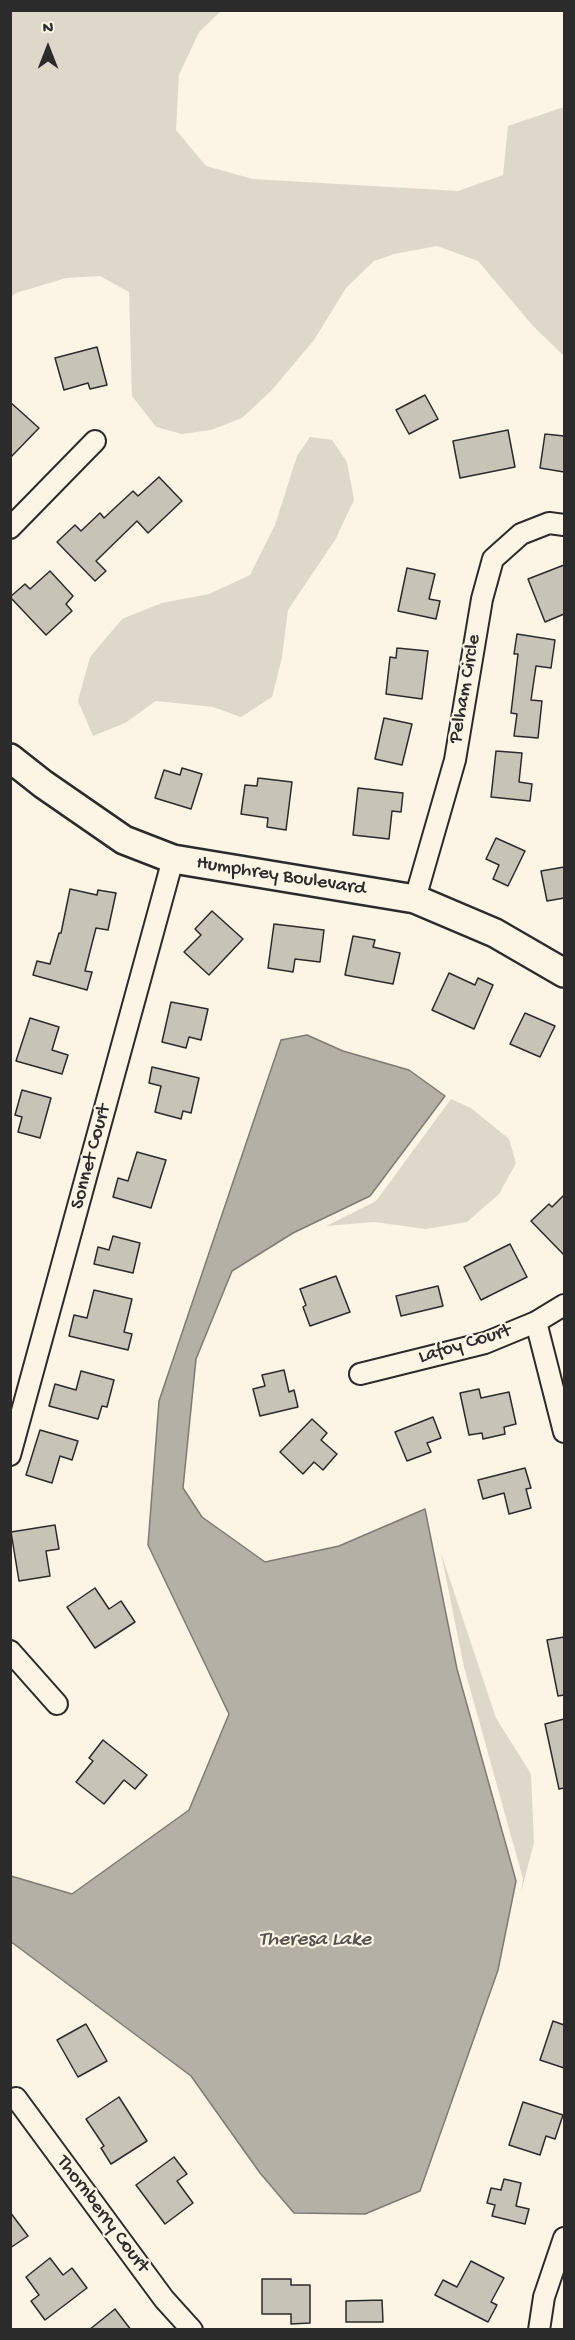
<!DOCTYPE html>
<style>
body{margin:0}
#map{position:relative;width:575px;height:2340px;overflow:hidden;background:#fcf5e5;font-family:"Gochi Hand",sans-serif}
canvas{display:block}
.frame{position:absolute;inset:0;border:12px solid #2b2b2b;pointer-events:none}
.north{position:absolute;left:18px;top:18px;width:60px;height:60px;-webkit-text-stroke:4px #fcf5e5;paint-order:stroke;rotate:0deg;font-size:16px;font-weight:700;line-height:24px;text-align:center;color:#2b2b2b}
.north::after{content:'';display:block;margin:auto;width:21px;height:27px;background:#2b2b2b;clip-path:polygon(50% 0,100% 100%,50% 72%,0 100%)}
</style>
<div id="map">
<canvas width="575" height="2340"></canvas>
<div class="frame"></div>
<div class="north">N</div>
</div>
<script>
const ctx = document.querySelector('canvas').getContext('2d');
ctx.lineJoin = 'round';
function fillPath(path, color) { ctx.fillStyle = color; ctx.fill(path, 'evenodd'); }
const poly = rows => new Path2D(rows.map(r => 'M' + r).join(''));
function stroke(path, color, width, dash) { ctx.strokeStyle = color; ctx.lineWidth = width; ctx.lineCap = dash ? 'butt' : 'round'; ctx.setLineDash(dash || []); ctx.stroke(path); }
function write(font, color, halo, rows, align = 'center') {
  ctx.font = font + ' "Gochi Hand",sans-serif'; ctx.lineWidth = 4.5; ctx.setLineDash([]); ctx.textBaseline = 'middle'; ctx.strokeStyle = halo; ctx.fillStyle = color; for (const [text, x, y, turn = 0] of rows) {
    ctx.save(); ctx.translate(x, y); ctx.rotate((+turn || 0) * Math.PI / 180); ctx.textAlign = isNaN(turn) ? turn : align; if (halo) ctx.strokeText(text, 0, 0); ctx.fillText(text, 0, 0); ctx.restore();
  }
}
fillPath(poly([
 [11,10,221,11,199,32,179,75,176,130,206,166,253,179,458,191,503,175,508,126,564,107,564,354,562,354,533,326,478,261,437,246,394,254,374,261,346,288,314,340,271,391,242,418,211,430,182,434,156,427,132,396,129,292,100,276,66,278,16,293,11,297],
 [310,437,332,440,347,462,354,500,335,540,288,610,282,657,272,697,241,717,213,707,156,701,125,723,93,736,78,701,90,657,122,619,162,603,209,594,250,575,275,525,297,456],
 [451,1099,471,1108,509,1139,516,1163,499,1194,467,1222,426,1229,374,1222,326,1226,376,1201],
 [441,1553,496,1718,531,1774,534,1843,521,1892,523,1879,464,1667]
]), '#ded8ca');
const water = poly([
 [307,1035,343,1051,409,1070,445,1096,370,1196,293,1233,232,1271,196,1359,183,1488,202,1517,265,1562,339,1546,425,1509,457,1669,516,1881,498,1970,420,2191,365,2214,294,2213,260,2173,191,2076,10,1941,11,1876,72,1894,189,1810,229,1714,148,1545,159,1401,281,1040,307,1035]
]);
fillPath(water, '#b4b0a5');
stroke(water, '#7d7b74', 1.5);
const building = poly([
 [97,347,107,385,90,389,88,383,64,390,55,358,97,347],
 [425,395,438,419,409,434,396,410,425,395],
 [10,402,39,428,10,458,10,402],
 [508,430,515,467,460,478,453,441,508,430],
 [545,434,564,436,564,472,540,468,545,434],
 [159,477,182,501,148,533,137,521,96,561,106,571,95,581,57,542,75,525,81,531,100,513,104,518,133,491,138,496,159,477],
 [564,565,564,614,545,622,528,579,564,565],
 [407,568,435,574,429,599,440,601,436,619,398,611,407,568],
 [50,571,73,596,66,604,72,611,46,635,10,597,25,584,30,589,50,571],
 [517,634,555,640,551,668,536,666,531,700,542,701,538,738,514,736,517,714,511,713,518,654,514,654,517,634],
 [397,648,428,651,422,699,386,694,390,657,396,658,397,648],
 [384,718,412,724,402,765,375,759,384,718],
 [496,751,522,753,519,782,532,784,530,801,491,797,496,751],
 [182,768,202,774,191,809,155,798,164,770,180,775,182,768],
 [258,778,292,782,286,830,267,827,268,818,241,814,245,785,257,786,258,778],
 [358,788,403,793,401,812,392,811,389,839,353,835,358,788],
 [496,838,525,851,508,886,493,879,499,865,486,859,496,838],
 [564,867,564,898,547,901,541,871,564,867],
 [70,889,97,895,98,890,116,893,108,930,96,928,85,971,92,972,87,990,33,975,37,961,50,964,59,933,61,933,70,889],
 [212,911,243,939,209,975,184,952,201,935,195,929,212,911],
 [274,924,324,930,320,962,295,959,293,972,268,968,274,924],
 [353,936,375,940,373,947,400,953,393,984,345,975,353,936],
 [449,973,475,985,478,978,493,985,474,1029,432,1010,449,973],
 [171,1002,208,1009,201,1040,189,1037,186,1048,162,1042,171,1002],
 [525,1013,555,1026,540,1057,510,1044,525,1013],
 [30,1018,59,1027,52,1050,68,1055,62,1074,16,1061,30,1018],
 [152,1067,199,1078,191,1113,183,1111,181,1119,155,1112,161,1086,149,1083,152,1067],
 [22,1090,51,1098,40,1138,18,1132,22,1117,15,1115,22,1090],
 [137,1152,166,1160,151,1208,113,1197,118,1178,128,1181,137,1152],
 [564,1195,564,1255,531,1221,549,1204,552,1207,564,1195],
 [113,1236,140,1243,133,1273,94,1264,98,1247,109,1250,113,1236],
 [510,1244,527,1277,481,1300,464,1267,510,1244],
 [336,1276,350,1312,310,1326,303,1307,306,1305,300,1289,336,1276],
 [438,1286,443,1306,401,1316,396,1296,438,1286],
 [94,1290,132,1299,124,1332,132,1334,128,1350,69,1336,74,1315,87,1318,94,1290],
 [284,1370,289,1392,294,1390,298,1407,260,1416,253,1389,265,1386,262,1375,284,1370],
 [81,1371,114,1380,107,1407,102,1406,98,1419,49,1406,55,1384,76,1390,81,1371],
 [479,1389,481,1398,509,1392,516,1424,504,1427,505,1434,483,1439,482,1433,469,1435,460,1393,479,1389],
 [433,1417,441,1438,427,1443,431,1452,407,1461,395,1432,433,1417],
 [312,1419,327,1433,321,1440,337,1454,323,1470,314,1462,303,1474,280,1452,312,1419],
 [40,1430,78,1441,72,1460,60,1456,52,1483,26,1475,40,1430],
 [525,1468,531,1488,526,1489,531,1508,509,1514,504,1493,483,1499,478,1480,525,1468],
 [55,1525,59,1549,46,1551,50,1576,19,1581,11,1532,55,1525],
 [95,1588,109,1609,121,1601,135,1622,95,1648,67,1607,95,1588],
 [564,1637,564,1695,558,1696,547,1640,564,1637],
 [564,1719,564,1788,559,1789,545,1724,564,1719],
 [103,1740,147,1775,135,1789,124,1780,104,1804,76,1782,93,1761,89,1758,103,1740],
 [553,2021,564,2025,564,2068,540,2060,553,2021],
 [86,2024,107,2061,78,2077,57,2040,86,2024],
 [119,2097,147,2141,111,2164,101,2148,104,2146,86,2119,119,2097],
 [523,2102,563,2115,555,2139,546,2136,540,2155,509,2145,523,2102],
 [174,2157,187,2174,177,2181,193,2203,165,2224,136,2185,174,2157],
 [504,2179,521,2183,516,2206,529,2209,525,2224,492,2216,495,2205,487,2203,491,2188,501,2190,504,2179],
 [10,2212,28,2236,10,2248,10,2212],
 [50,2258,63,2275,72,2268,87,2288,45,2320,31,2301,39,2295,26,2277,50,2258],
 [471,2261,504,2278,491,2302,497,2305,488,2322,435,2295,443,2280,457,2287,471,2261],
 [262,2279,291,2279,291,2285,310,2285,310,2323,291,2324,291,2314,262,2314,262,2279],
 [382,2300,383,2322,346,2322,346,2301,382,2300],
 [115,2309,131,2330,89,2330,115,2309]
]);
fillPath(building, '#c8c3b7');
stroke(building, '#2b2b2b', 1.5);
const street = poly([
 [10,528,95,441],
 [415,899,455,760,482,599,493,559,521,534,549,523,564,525],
 [536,1322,564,1432],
 [360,1374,485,1343,536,1322,564,1305],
 [10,1455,173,859],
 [10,1651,57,1704],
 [16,2098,164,2299,192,2330],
 [539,2330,544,2297,564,2238]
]);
const secondary = poly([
 [10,758,43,784,124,840,173,859,415,899,495,933,564,973]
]);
stroke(street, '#2b2b2b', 24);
stroke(secondary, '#2b2b2b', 32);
stroke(street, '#fcf5e5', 20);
stroke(secondary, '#fcf5e5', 27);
write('20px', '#2b2b2b', '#fcf5e5', [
 ["Pelham Circle",466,689,-80],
 ["Humphrey Boulevard",281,877,9],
 ["Sonnet Court",92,1157,-75],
 ["Lafoy Court",465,1345,-17],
 ["Thornberry Court",102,2215,53]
]);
write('italic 21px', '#545350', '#fcf5e5', [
 ["Theresa Lake",315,1941]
]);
</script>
